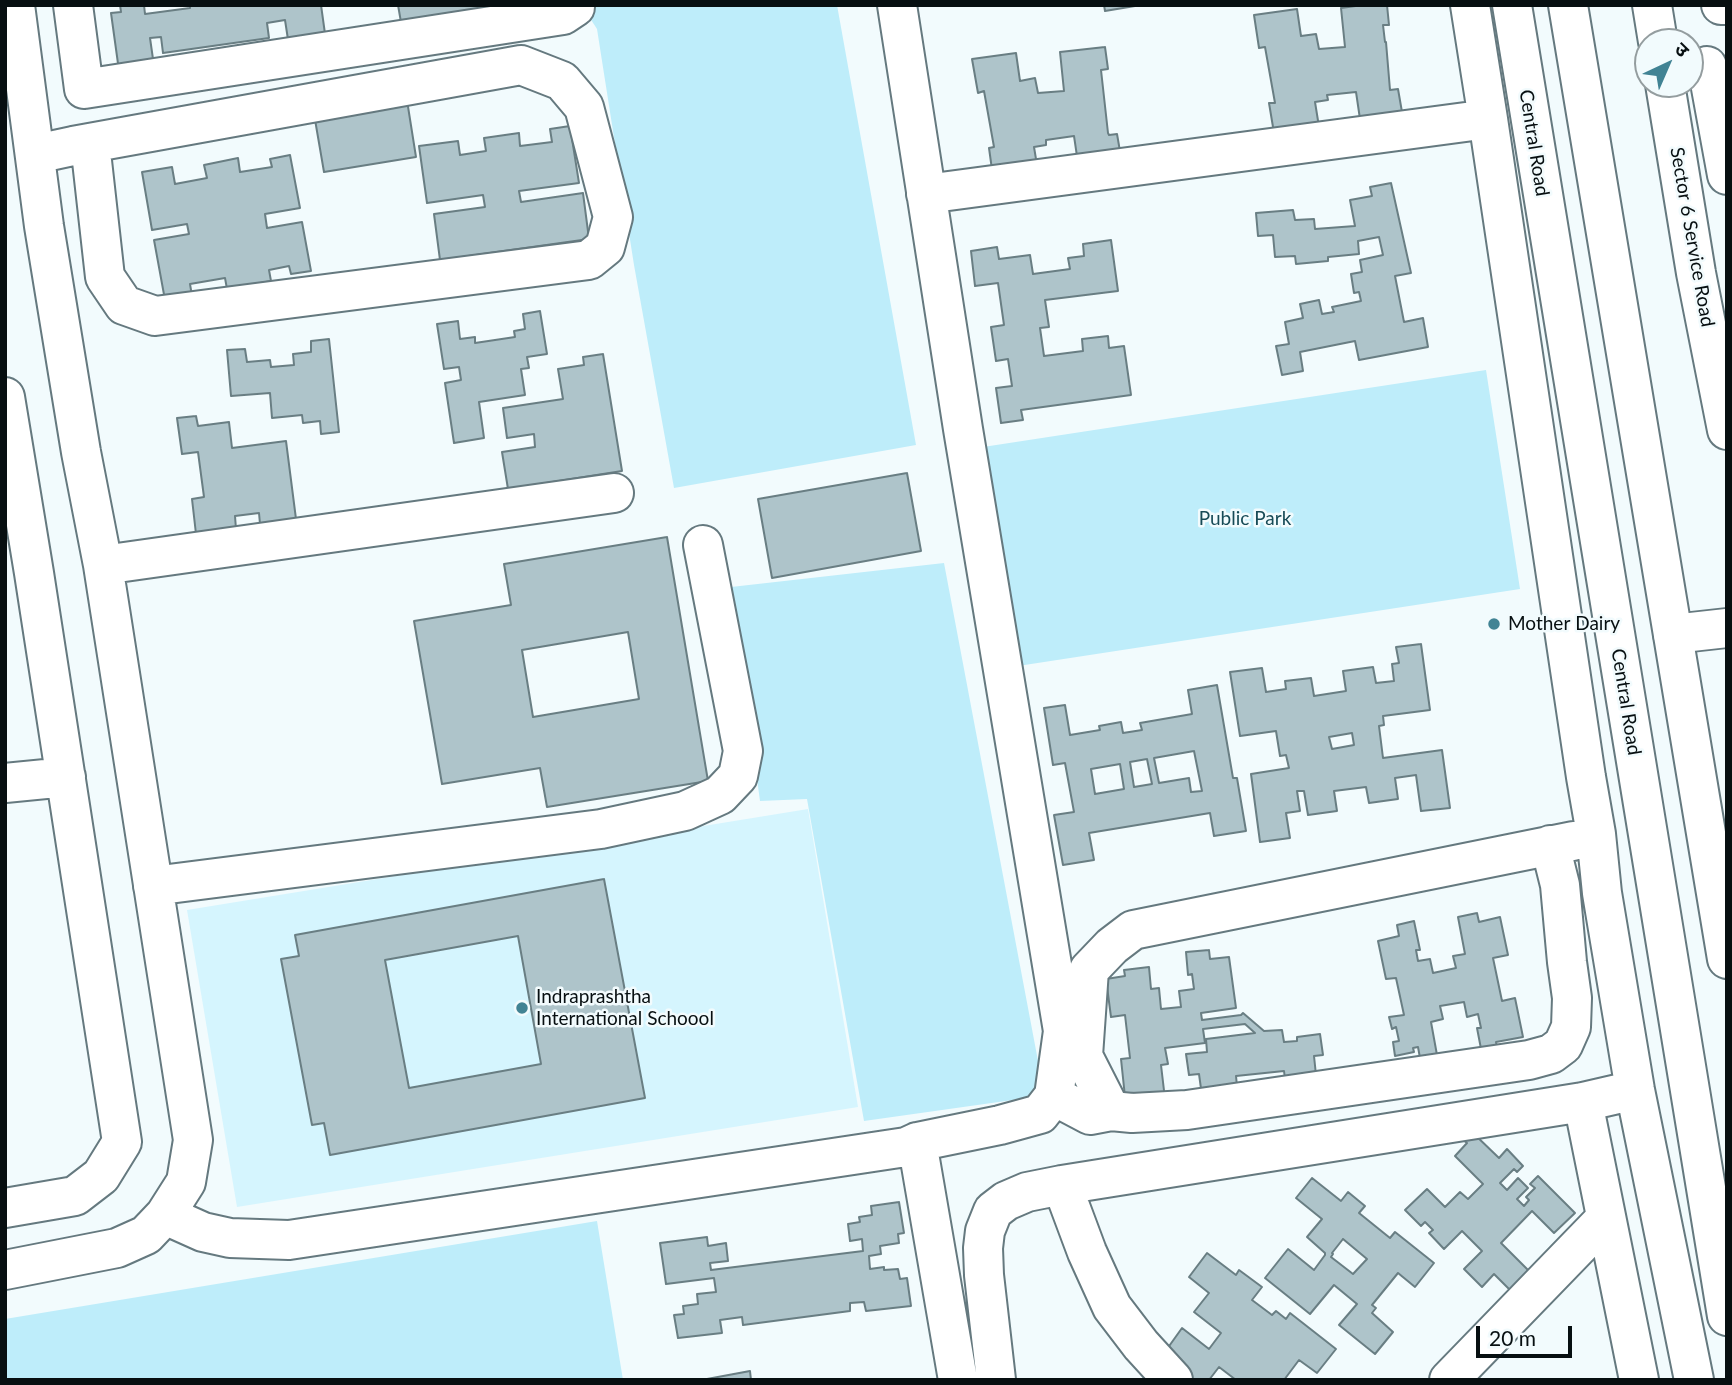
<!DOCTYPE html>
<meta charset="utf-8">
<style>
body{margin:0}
#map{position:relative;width:1732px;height:1385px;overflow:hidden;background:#f2fbfd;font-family:Lato,"Noto Sans Devanagari",sans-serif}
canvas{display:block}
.frame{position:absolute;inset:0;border:7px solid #070f11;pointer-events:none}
.north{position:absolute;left:1634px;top:28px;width:70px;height:70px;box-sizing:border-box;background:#f2fbfd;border:2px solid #949d9f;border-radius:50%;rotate:44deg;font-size:19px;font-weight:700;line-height:28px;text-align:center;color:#070f11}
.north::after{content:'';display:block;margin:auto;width:24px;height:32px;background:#418394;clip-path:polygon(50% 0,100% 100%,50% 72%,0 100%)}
.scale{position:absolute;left:1476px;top:1326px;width:96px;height:32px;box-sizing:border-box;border:4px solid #070f11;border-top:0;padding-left:9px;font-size:21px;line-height:24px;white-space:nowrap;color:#070f11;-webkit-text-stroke:5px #f2fbfd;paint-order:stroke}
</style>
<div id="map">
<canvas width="1732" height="1385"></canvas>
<div class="frame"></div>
<div class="north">उ</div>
<div class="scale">20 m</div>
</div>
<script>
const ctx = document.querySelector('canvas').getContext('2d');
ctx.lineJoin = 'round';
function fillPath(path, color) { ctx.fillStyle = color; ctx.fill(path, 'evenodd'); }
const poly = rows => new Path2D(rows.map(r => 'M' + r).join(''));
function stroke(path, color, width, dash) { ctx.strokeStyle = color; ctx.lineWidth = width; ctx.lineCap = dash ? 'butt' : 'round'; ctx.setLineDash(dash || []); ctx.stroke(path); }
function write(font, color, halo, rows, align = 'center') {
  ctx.font = font + ' Lato,sans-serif'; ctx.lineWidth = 5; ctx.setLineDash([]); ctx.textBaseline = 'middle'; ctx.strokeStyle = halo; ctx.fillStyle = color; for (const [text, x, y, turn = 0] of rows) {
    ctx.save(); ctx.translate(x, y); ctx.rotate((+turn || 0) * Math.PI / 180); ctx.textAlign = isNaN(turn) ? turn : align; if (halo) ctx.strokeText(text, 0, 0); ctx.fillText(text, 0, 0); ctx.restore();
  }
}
fillPath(poly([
 [808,809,858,1107,237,1207,187,910]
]), '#d5f5fe');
fillPath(poly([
 [585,5,837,5,916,445,674,488,634,265,597,29,586,12],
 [1486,370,1520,589,1005,668,970,449],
 [944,563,1042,1082,1027,1098,864,1121,807,799,760,801,731,587],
 [597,1221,623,1380,5,1380,5,1319]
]), '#beedfa');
const building = poly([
 [120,5,144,5,145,14,190,8,190,5,321,5,326,41,289,46,285,20,267,23,269,38,163,53,161,37,150,38,155,73,120,78,111,13,121,12,120,5],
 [398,5,539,5,402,28,398,5],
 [1104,5,1141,5,1105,11,1104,5],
 [1363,5,1387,5,1389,25,1383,25,1385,42,1386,42,1390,90,1398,89,1402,112,1360,119,1356,92,1327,95,1328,100,1315,102,1320,133,1275,139,1269,103,1275,103,1265,47,1259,48,1254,15,1297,9,1301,36,1316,34,1319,49,1345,47,1341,8,1363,5],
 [1105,47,1108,69,1101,70,1108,133,1109,135,1117,134,1121,157,1078,163,1074,136,1046,140,1046,145,1034,147,1039,177,994,184,989,148,994,147,984,91,978,93,972,59,1016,53,1020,81,1035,78,1038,93,1064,91,1060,52,1105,47],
 [406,94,416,157,324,172,313,108,406,94],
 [570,126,579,183,519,191,521,202,583,193,589,239,440,260,434,214,485,207,483,195,427,203,419,146,458,141,460,155,486,151,484,138,519,133,520,146,552,142,550,129,570,126],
 [290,155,300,208,265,214,267,228,302,222,311,271,291,274,289,266,269,270,271,281,227,289,225,278,190,284,192,296,165,300,154,240,189,234,187,224,152,230,142,172,172,167,175,184,207,178,204,165,238,158,240,172,272,167,270,159,290,155],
 [1391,183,1411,273,1395,276,1404,322,1423,318,1428,347,1359,360,1355,341,1300,352,1303,371,1282,375,1276,346,1289,344,1285,322,1303,318,1300,304,1319,300,1322,314,1334,312,1332,307,1361,301,1359,292,1354,293,1351,274,1362,272,1360,260,1383,255,1379,237,1358,241,1359,254,1328,257,1328,261,1296,264,1295,256,1275,257,1273,235,1258,236,1256,213,1293,210,1295,220,1314,219,1315,229,1355,226,1350,200,1372,196,1370,187,1391,183],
 [1111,240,1118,291,1045,300,1049,327,1040,328,1044,356,1083,351,1082,339,1108,336,1109,348,1124,346,1131,395,1021,410,1023,420,1001,423,996,388,1012,386,1008,359,996,361,991,327,1004,325,998,283,975,286,971,251,997,247,999,259,1030,255,1033,274,1070,269,1068,258,1084,256,1083,244,1111,240],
 [540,311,547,354,527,357,529,368,521,369,525,395,479,402,484,438,454,443,445,383,461,380,459,367,444,369,437,324,458,321,460,339,475,337,475,343,515,337,514,331,525,329,523,314,540,311],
 [329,339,339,432,321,434,320,421,303,423,302,415,272,418,270,393,231,396,227,350,245,349,247,362,270,360,271,367,294,365,293,354,311,352,311,341,329,339],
 [603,354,622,471,508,489,502,452,535,447,534,434,507,438,503,408,563,399,558,369,584,365,583,357,603,354],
 [196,416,198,426,229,422,232,448,286,441,296,519,260,524,259,513,235,516,236,529,196,534,192,499,204,497,198,452,182,454,177,418,196,416],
 [907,473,921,551,772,578,758,499,907,473],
 [667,537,708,781,547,807,540,768,442,784,414,621,511,605,504,564,667,537],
 [628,632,639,699,533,717,522,650,628,632],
 [1421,644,1430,710,1383,716,1384,725,1379,726,1383,758,1442,750,1450,808,1421,811,1416,775,1395,778,1398,799,1369,803,1366,787,1334,791,1337,811,1308,815,1304,791,1297,791,1300,811,1286,813,1290,838,1260,842,1251,774,1289,768,1286,755,1280,756,1276,731,1240,736,1230,672,1262,668,1266,692,1286,689,1285,681,1311,678,1314,696,1346,691,1343,671,1373,667,1376,683,1394,681,1392,664,1399,663,1396,647,1421,644],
 [1352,733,1354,745,1332,749,1329,737,1352,733],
 [1217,685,1233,778,1237,778,1246,831,1214,836,1210,813,1089,833,1094,860,1063,865,1054,815,1074,812,1065,763,1053,765,1044,708,1065,705,1070,735,1100,730,1099,726,1121,722,1123,733,1142,730,1140,723,1192,714,1188,690,1217,685],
 [1194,751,1202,791,1191,792,1189,778,1159,783,1154,758,1194,751],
 [1147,759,1152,784,1134,787,1130,762,1147,759],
 [1120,764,1124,789,1095,794,1091,769,1120,764],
 [604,879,645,1098,330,1155,324,1123,312,1125,281,959,299,956,295,935,604,879],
 [518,936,541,1064,409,1088,385,960,518,936],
 [1477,913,1479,922,1500,917,1508,955,1493,958,1502,1001,1515,998,1523,1037,1496,1042,1498,1051,1482,1054,1477,1028,1481,1028,1478,1014,1467,1017,1464,1002,1440,1006,1443,1019,1431,1022,1437,1055,1420,1058,1418,1047,1413,1048,1414,1052,1395,1056,1393,1042,1399,1041,1396,1027,1392,1029,1389,1017,1404,1015,1396,978,1386,979,1378,941,1399,936,1397,925,1414,921,1420,950,1416,950,1418,961,1430,959,1433,973,1456,968,1453,956,1465,954,1458,917,1477,913],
 [1209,950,1210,959,1229,957,1236,1008,1201,1013,1202,1020,1241,1015,1243,1013,1264,1031,1282,1030,1284,1042,1297,1041,1297,1037,1320,1034,1323,1055,1314,1056,1316,1075,1285,1079,1284,1071,1236,1076,1237,1086,1202,1096,1199,1074,1189,1075,1186,1054,1207,1052,1206,1039,1255,1033,1245,1024,1203,1029,1205,1043,1165,1048,1168,1064,1161,1065,1165,1099,1125,1097,1121,1059,1130,1058,1125,1015,1111,1017,1106,979,1125,976,1124,970,1149,967,1151,989,1159,988,1161,1009,1181,1007,1179,991,1194,989,1192,974,1188,975,1186,952,1209,950],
 [1471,1131,1499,1158,1507,1149,1523,1166,1517,1172,1514,1169,1500,1183,1507,1190,1518,1178,1528,1188,1517,1199,1524,1206,1529,1200,1526,1197,1535,1188,1530,1184,1538,1176,1575,1213,1554,1233,1532,1211,1501,1243,1530,1272,1511,1291,1494,1274,1482,1287,1464,1269,1482,1251,1462,1231,1444,1249,1429,1233,1433,1230,1425,1222,1421,1226,1405,1210,1427,1189,1445,1207,1460,1192,1468,1199,1483,1184,1455,1156,1467,1143,1462,1139,1471,1131],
 [1312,1178,1341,1201,1348,1192,1365,1206,1359,1213,1390,1238,1395,1232,1434,1263,1415,1287,1398,1273,1372,1305,1376,1308,1372,1313,1393,1332,1375,1354,1339,1325,1357,1304,1334,1285,1310,1314,1265,1278,1288,1249,1314,1270,1325,1255,1325,1253,1307,1237,1322,1219,1296,1198,1312,1178],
 [1343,1239,1367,1259,1353,1274,1331,1257,1333,1254,1332,1253,1343,1239],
 [899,1202,904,1233,898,1234,899,1243,880,1246,881,1254,869,1256,870,1269,884,1267,884,1270,898,1269,900,1279,907,1278,911,1306,866,1311,864,1302,850,1303,850,1311,743,1325,742,1317,720,1320,722,1333,678,1338,674,1315,684,1314,683,1306,698,1304,697,1294,716,1292,714,1278,666,1284,660,1243,707,1237,708,1246,726,1243,728,1261,710,1263,711,1270,863,1251,862,1239,850,1241,848,1224,860,1222,859,1217,872,1215,871,1206,899,1202],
 [1207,1253,1236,1275,1239,1270,1262,1287,1252,1300,1272,1315,1276,1311,1286,1319,1290,1313,1336,1349,1317,1373,1299,1360,1284,1380,1236,1380,1219,1367,1209,1380,1193,1380,1162,1356,1182,1328,1209,1349,1221,1333,1194,1312,1209,1293,1189,1277,1207,1253],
 [750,1371,751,1380,707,1380,707,1379,750,1371]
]);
fillPath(building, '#aec4ca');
stroke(building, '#697e83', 2);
const minor = poly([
 [73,5,84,89,563,15,575,7,575,5],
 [1470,5,1488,119,1586,777,1596,834,1602,893,1635,1090,1694,1380],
 [1652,5,1658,42],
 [1721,5,1726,5],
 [1707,66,1727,175],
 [1665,84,1696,273,1727,430],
 [36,154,73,146,521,65,562,81,584,107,613,217,605,247,589,260,155,316,124,305,105,277,90,143],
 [926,194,1488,119],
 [5,397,34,573,122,1142,101,1176,75,1196,5,1208],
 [103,565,614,493],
 [1673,634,1727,628],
 [5,783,66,777],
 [153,886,601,829,685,811,720,795,738,776,743,751,703,545],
 [1054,1096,1090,1115,1111,1111,1132,1113,1187,1110,1529,1060,1551,1054,1563,1045,1571,1027,1572,998,1567,962,1560,885,1550,845],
 [1583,1102,1639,1380],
 [1111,1111,1083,1056,1089,970,1112,946,1133,930,1573,841],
 [917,1142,958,1380],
 [1062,1185,1087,1252,1112,1307,1141,1345,1173,1380],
 [165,1215,203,1232,230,1238,289,1240,906,1147,917,1142,1000,1125,1040,1114,1054,1096,1063,1031,963,429,897,5],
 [5,1270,117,1248,146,1235,165,1215,186,1182,193,1140,103,565,81,452,44,226,15,5],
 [996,1380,984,1275,983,1248,985,1231,993,1211,1006,1201,1027,1192,1062,1185,1583,1102,1635,1090],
 [1449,1380,1606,1218]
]);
const major = poly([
 [1512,5,1727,1316],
 [1568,5,1727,959]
]);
stroke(minor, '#65797f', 42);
stroke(major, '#65797f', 42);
stroke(minor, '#fff', 38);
stroke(major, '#fff', 38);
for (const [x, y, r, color] of [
 [1494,624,7,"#418394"],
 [522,1008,7,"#418394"]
]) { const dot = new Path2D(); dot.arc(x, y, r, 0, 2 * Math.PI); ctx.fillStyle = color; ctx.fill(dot); stroke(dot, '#f2fbfd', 2.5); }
write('19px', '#070f11', '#f2fbfd', [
 ["Central Road",1534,143,81],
 ["Sector 6 Service Road",1692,237,80],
 ["Central Road",1626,702,81]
]);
write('19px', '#174b57', '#f2fbfd', [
 ["Public Park",1245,519]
]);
write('19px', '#070f11', '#f2fbfd', [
 ["Mother Dairy",1508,624],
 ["Indraprashtha",536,997],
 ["International Schoool",536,1019]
], 'left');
</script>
